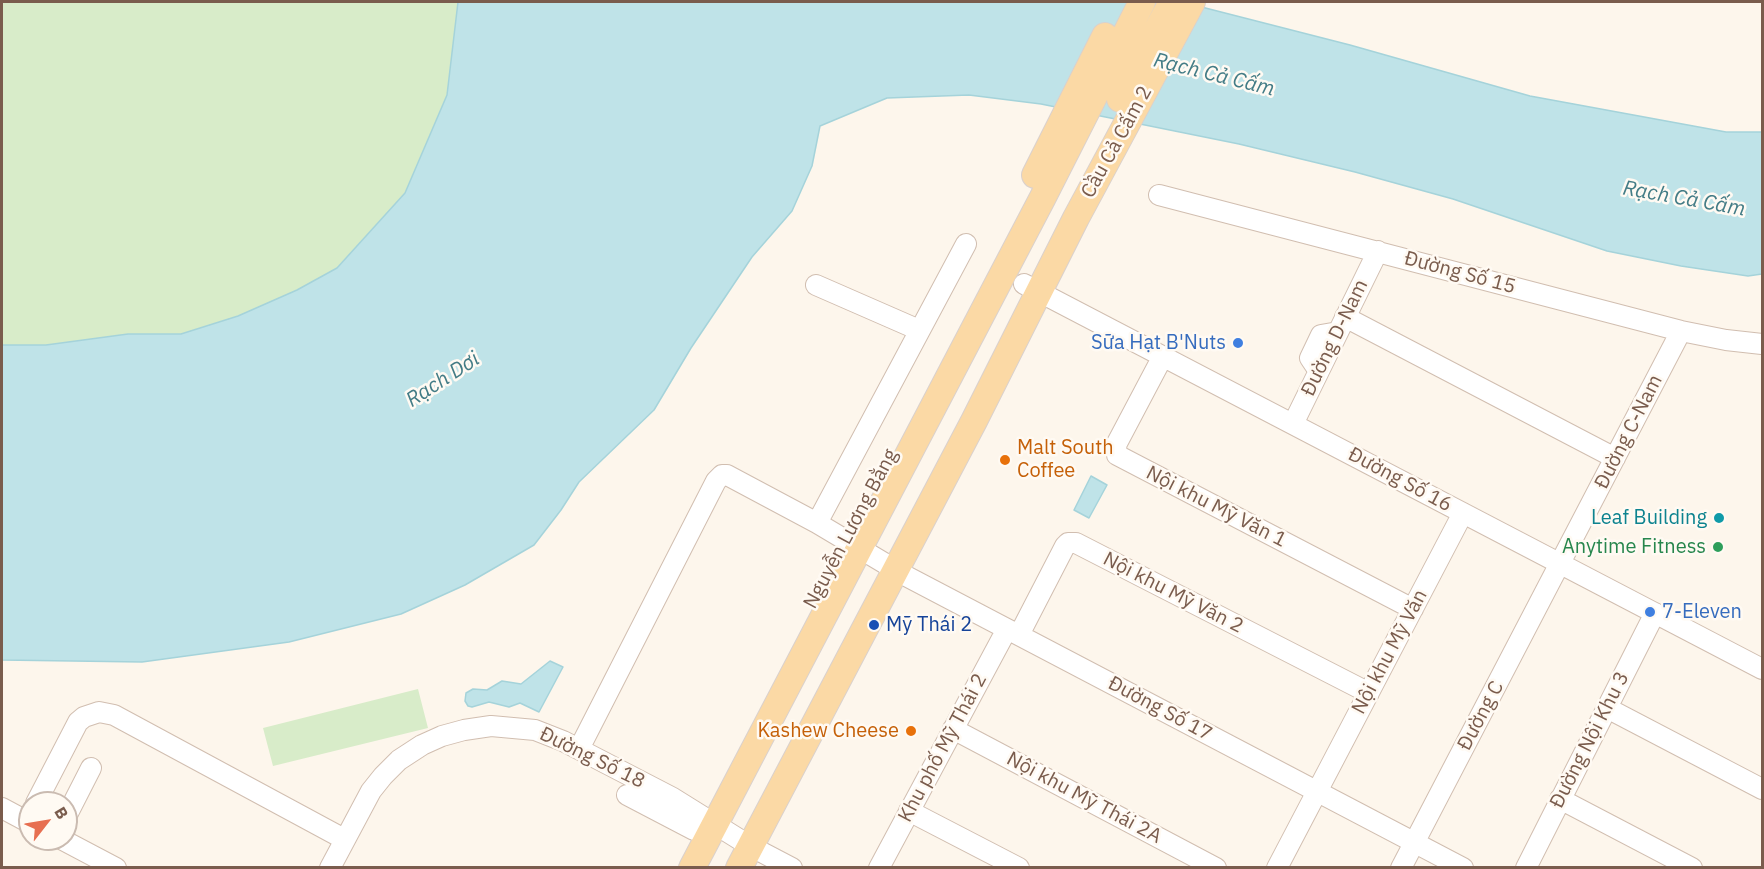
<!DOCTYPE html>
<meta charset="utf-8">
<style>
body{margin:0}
#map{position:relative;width:1764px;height:869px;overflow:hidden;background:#fdf6ec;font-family:"IBM Plex Sans",sans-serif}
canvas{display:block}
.frame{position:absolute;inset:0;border:3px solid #7a5c4d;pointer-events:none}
.north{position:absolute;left:18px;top:791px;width:60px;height:60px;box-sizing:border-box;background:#fffaf3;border:2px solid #cabbb1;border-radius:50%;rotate:59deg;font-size:16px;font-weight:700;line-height:24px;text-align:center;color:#7a5c4d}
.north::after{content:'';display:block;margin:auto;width:21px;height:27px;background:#e76f51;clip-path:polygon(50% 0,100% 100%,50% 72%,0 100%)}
</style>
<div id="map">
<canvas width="1764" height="869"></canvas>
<div class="frame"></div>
<div class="north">B</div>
</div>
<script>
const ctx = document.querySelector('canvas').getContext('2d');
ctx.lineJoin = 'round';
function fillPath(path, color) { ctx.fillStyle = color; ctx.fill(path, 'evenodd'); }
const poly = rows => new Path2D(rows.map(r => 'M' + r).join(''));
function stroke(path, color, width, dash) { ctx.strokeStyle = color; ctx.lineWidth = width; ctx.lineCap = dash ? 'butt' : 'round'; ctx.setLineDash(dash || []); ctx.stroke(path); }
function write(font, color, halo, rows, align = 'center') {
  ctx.font = font + ' "IBM Plex Sans",sans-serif'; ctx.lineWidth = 5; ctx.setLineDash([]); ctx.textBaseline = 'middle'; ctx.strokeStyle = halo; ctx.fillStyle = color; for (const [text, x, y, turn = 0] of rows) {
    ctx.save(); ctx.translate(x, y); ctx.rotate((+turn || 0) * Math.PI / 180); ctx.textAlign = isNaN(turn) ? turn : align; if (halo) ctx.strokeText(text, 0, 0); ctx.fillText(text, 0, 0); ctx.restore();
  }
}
fillPath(poly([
 [2,2,458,2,447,95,405,193,337,268,297,290,238,316,181,334,128,334,46,345,2,345],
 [418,689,428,728,273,766,263,728]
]), '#d8ecc9');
const water = poly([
 [458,2,1182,2,1350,45,1530,96,1726,132,1762,132,1762,274,1748,276,1681,266,1607,251,1453,199,1355,172,1239,144,1041,104,969,95,887,98,820,126,812,166,792,211,752,257,691,348,654,410,579,482,561,510,534,545,465,585,401,614,289,642,142,662,2,660,2,345,46,345,128,334,181,334,238,316,297,290,337,268,405,193,447,95,458,2],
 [1091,476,1107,485,1089,518,1074,510,1091,476],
 [550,661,563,667,539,712,520,703,509,707,489,702,472,707,468,706,465,701,466,693,473,689,487,690,502,681,521,684,550,661]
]);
fillPath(water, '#bfe3e8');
stroke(water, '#a5d3da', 1.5);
const minor = poly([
 [1159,195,1681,331,1726,340,1762,344],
 [1024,284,1762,669],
 [816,285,919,330],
 [1345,317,1615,458],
 [1163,356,1116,445,1117,455,1413,609],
 [1318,370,1310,358,1321,335,1338,332],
 [1293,424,1378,251],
 [817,523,966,244],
 [1019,635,1065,546,1068,543,1076,543,1369,693],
 [1607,708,1762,789],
 [953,729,1216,868],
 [579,749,716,481,722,475,727,475,817,523,906,576,1463,868],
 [627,795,694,830],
 [1560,799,1692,868],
 [36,803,78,722,84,717,99,712,114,715,344,839],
 [2,808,30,823],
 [909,811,1019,868],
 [66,817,91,768],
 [61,839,116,868],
 [330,868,371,791,383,776,399,760,422,745,442,736,464,730,491,726,535,730,563,741,673,798,750,846,792,868],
 [879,868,1007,629],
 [1277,868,1463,513],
 [1401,868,1681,331],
 [1526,868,1655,613]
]);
const major = poly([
 [1120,99,1172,2],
 [1035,175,1105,36],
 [692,868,1042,199,1142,2],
 [739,868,974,421,1076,218,1192,2]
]);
stroke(minor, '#d1beb0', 22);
stroke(major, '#dad1cd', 28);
stroke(minor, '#fff', 20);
stroke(major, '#fbd9a5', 26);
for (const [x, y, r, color] of [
 [1238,343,6,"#3f7fe0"],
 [1005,460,6,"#e8710a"],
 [1719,518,6,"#0f9aa8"],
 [1718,547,6,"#2e9e5b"],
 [1650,612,6,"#3f7fe0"],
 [874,625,6,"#1a4fb4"],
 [911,731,6,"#e8710a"]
]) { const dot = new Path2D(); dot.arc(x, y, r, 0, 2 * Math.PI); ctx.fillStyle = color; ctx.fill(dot); stroke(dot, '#fffaf3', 2); }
write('20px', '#7a5c4d', '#fffaf3', [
 ["Cầu Cả Cấm 2",1117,142,-61],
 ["Đường Số 15",1460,273,15],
 ["Đường D-Nam",1335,338,-64],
 ["Đường C-Nam",1629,432,-63],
 ["Đường Số 16",1400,480,28],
 ["Nội khu Mỹ Văn 1",1216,507,27],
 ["Nguyễn Lương Bằng",851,529,-62],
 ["Nội khu Mỹ Văn 2",1173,593,27],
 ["Nội khu Mỹ Văn",1390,652,-62],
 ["Đường Số 17",1160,709,28],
 ["Đường C",1481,716,-62],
 ["Đường Nội Khu 3",1590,740,-63],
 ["Khu phố Mỹ Thái 2",943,748,-62],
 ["Đường Số 18",592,758,26],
 ["Nội khu Mỹ Thái 2A",1084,798,28]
]);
write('20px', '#366cbe', '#fffaf3', [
 ["Sữa Hạt B'Nuts",1226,343],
 ["7-Eleven",1662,612,"left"]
], 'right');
write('20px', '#c56008', '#fffaf3', [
 ["Malt South",1017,448],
 ["Coffee",1017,471],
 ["Kashew Cheese",899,731,"right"]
], 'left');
write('20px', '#0d838f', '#fffaf3', [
 ["Leaf Building",1707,518]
], 'right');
write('20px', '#27864d', '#fffaf3', [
 ["Anytime Fitness",1706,547]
], 'right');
write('20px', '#164399', '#fffaf3', [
 ["Mỹ Thái 2",886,625]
], 'left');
write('italic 21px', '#437c86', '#fffaf3', [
 ["Rạch Cả Cấm",1214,75,14],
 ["Rạch Cả Cấm",1684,199,10],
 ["Rạch Dơi",443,380,-33]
]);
</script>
